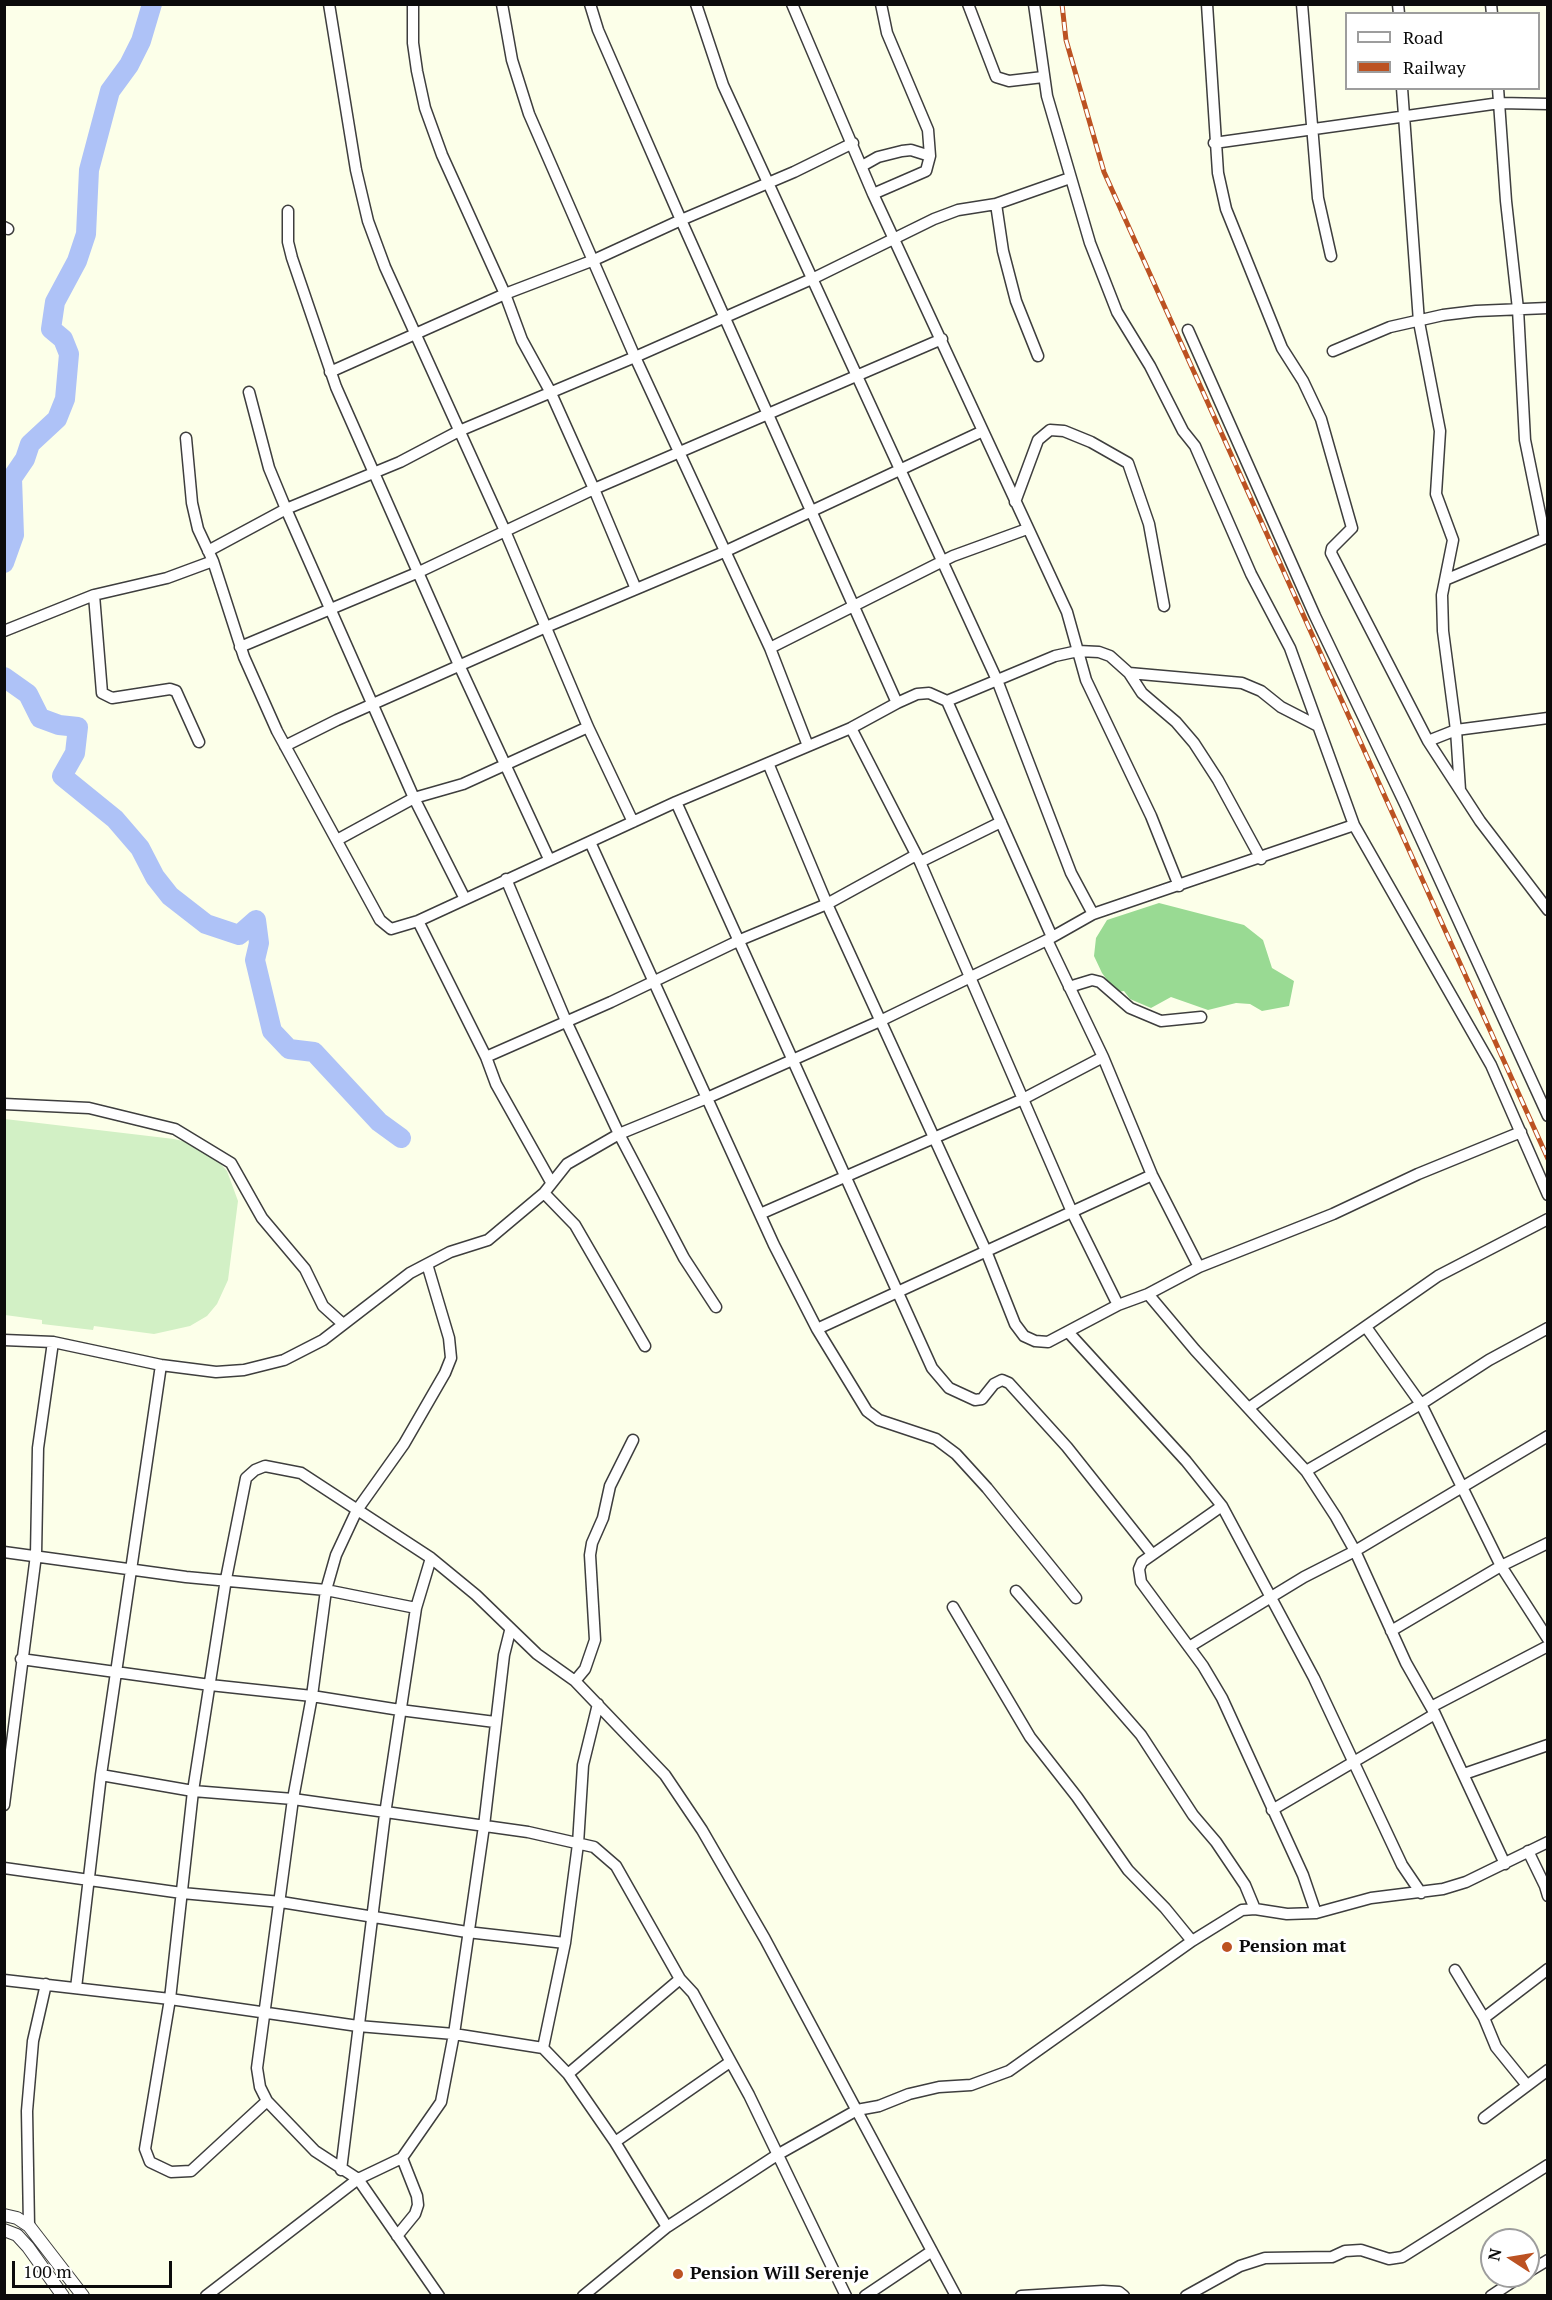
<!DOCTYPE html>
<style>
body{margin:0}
#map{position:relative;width:1552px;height:2300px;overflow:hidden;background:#fcffe9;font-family:"PT Serif",serif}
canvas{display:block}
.frame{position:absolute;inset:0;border:6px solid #0b0b0b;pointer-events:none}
.legend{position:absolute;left:1345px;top:12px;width:195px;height:78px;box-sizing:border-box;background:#fff;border:2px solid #9d9d9d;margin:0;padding:8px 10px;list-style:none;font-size:18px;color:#0b0b0b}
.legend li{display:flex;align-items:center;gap:12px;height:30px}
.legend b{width:30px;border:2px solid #9d9d9d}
.north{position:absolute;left:1480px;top:2228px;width:60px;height:60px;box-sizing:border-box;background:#fff;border:2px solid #9d9d9d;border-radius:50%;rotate:282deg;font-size:16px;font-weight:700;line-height:24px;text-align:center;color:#0b0b0b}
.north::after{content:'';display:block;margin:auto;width:21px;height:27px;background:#bc5222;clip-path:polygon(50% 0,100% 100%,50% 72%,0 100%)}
.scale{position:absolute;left:12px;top:2261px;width:160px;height:27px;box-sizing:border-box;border:3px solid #0b0b0b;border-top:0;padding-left:8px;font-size:18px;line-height:21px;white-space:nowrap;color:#0b0b0b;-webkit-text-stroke:4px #fff;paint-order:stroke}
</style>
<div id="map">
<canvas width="1552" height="2300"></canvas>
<div class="frame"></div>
<ul class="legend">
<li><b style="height:8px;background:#fff"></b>Road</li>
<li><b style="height:8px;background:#bc5222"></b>Railway</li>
</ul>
<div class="north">N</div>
<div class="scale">100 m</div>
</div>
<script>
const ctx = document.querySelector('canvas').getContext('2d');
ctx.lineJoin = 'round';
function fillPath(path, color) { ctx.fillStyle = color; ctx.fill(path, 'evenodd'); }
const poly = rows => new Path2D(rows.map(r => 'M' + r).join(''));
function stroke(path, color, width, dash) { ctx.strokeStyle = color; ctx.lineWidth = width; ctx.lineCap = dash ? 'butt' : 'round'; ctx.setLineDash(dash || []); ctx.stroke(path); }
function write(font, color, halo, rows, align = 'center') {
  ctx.font = font + ' "PT Serif",serif'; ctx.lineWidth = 6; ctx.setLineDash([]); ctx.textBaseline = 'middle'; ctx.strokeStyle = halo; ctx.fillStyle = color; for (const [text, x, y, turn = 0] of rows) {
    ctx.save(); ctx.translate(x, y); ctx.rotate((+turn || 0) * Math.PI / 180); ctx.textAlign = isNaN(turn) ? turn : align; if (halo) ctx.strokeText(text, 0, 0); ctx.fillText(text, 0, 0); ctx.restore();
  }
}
fillPath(poly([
 [1159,903,1244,925,1263,940,1272,968,1294,981,1289,1006,1262,1011,1250,1004,1236,1003,1208,1010,1171,997,1151,1008,1130,999,1124,991,1116,992,1102,973,1094,956,1096,938,1107,920]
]), '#99da93');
fillPath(poly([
 [5,1119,174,1139,191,1143,217,1160,227,1171,238,1201,228,1280,217,1304,207,1316,190,1326,154,1334,94,1326,93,1330,42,1324,42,1320,5,1315]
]), '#d2f0c5');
stroke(poly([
 [4,563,14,535,12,478,25,459,30,444,57,419,65,399,69,354,63,339,51,329,55,302,77,261,86,234,89,170,110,91,129,65,141,41,152,4],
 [4,677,28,694,40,718,59,725,78,727,75,753,62,776,115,819,140,848,155,877,170,896,206,924,239,935,256,920,259,943,255,960,272,1031,289,1049,314,1052,379,1122,401,1138]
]), '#aec2f7', 20);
const minor = poly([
 [329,4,356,170,368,221,385,267,505,531,588,727,633,822],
 [413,4,413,43,417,71,425,108,442,155,505,294,522,340,550,391,594,489,636,589],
 [502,4,512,60,529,114,635,357,770,648,808,746],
 [696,4,723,85,997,680,1071,873,1093,914],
 [792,4,873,194,1067,612,1086,680,1151,816,1179,886],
 [968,4,996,77,1009,81,1043,77],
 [1034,4,1047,96,1090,243,1117,312,1150,366,1183,431,1195,446,1251,574,1290,648,1354,825],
 [1207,4,1218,173,1226,209,1282,348,1303,381,1321,419,1352,528,1332,548,1331,553,1428,741,1480,821,1548,910],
 [1302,4,1318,198,1331,256],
 [1398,4,1399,14],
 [1491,4,1492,14],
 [1402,88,1419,322,1440,431,1436,494,1453,540,1442,595,1443,631,1456,730,1460,790],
 [1498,88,1506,201,1518,309,1525,440,1545,538],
 [1214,143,1500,103,1548,104],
 [862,166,878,157,902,151,911,150,930,156],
 [873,194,926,171,930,156,928,130,887,33,881,4],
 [996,204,1003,251,1016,301,1038,356],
 [288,211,288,242,292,258,336,387,459,665,549,859],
 [4,227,8,229],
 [1188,330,1315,616,1405,804,1548,1116],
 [1333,351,1390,327,1443,315,1476,311,1548,308],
 [330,372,505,294,594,260,681,220,794,172,853,143],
 [249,392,269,468,286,509,414,798,464,897],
 [186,438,192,503,198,529,213,561,244,657,277,731,380,920,391,929,418,921,676,802,851,728,897,703,681,220,598,30,590,4],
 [1015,502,1038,440,1050,430,1064,431,1091,442,1128,463,1149,524,1164,606],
 [208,551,286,509,400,462,459,431,635,357,814,278,934,219,958,210,996,204,1070,178],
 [1445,580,1548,537],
 [94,595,102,693,112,698,170,689,176,691,199,742],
 [4,631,94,595,167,578,213,561],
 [240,647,419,572,594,489,942,339],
 [770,648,953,556,1027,529],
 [1129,673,1242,683,1261,691,1281,707,1318,726],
 [947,701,1052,937],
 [897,703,917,694,929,693,947,701,1055,656,1078,651,1099,652,1110,656,1129,673,1142,693,1176,722,1194,743,1218,780,1261,859],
 [851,728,920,862,1072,1212,1118,1305,1148,1294,1199,1267,1333,1214,1418,1174,1521,1132],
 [1428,741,1456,730,1548,718],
 [285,746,337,720,546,627,724,552,983,431],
 [768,763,827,904,986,1251,1015,1324,1024,1336,1035,1341,1048,1342,1118,1305],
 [676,802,932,1368,949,1388,975,1400,982,1399,994,1384,1002,1380,1009,1383,1067,1447,1152,1554],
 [337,840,414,798,463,784,588,727],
 [590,842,774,1245,817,1329,867,1411,879,1420,936,1439,956,1454,987,1488,1076,1598],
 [920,862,1001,822],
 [506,879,566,1021,619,1134,684,1258,716,1307],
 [418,921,486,1057,496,1084,551,1182],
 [1047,940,1103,1057,1152,1175,1199,1267],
 [1069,987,1092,980,1100,982,1130,1008,1161,1021,1201,1017],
 [486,1057,611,1002,740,940,827,904,916,855],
 [4,1104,89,1108,175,1129,231,1163,262,1218,305,1269,323,1306,343,1324],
 [544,1193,575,1225,645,1346],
 [760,1214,1023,1099,1103,1057],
 [427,1264,449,1338,451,1358,445,1373,404,1444,357,1510,336,1555,326,1590,312,1696,293,1799,257,2068,260,2087,267,2101,315,2151,358,2179,439,2296],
 [1148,1294,1195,1350,1306,1471,1336,1517,1355,1551,1406,1663,1435,1714,1505,1864],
 [1366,1327,1421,1404,1501,1566,1548,1639],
 [817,1329,1152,1175],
 [1069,1333,1186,1461,1222,1506,1314,1678,1402,1865,1421,1893],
 [4,1340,53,1342,161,1365,216,1372,244,1370,284,1360,323,1340,410,1273,450,1252,488,1240,544,1193,567,1164,619,1134,707,1098,880,1021,1047,940,1093,914,1354,825,1491,1065,1548,1195],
 [1250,1407,1438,1276,1548,1219],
 [1306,1471,1421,1404,1489,1360,1548,1328],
 [1222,1506,1142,1562,1139,1569,1141,1582,1203,1666,1222,1698,1303,1875,1316,1913],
 [4,1552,186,1577,326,1590,416,1608],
 [1016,1591,1141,1735,1193,1815,1216,1842,1245,1885,1255,1909],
 [953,1607,1030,1737,1077,1797,1128,1870,1165,1908,1192,1941],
 [1391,1631,1501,1566,1548,1543],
 [1189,1647,1304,1577,1355,1551,1548,1436],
 [21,1659,210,1685,312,1696,400,1710,495,1722],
 [575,1681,585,1669,595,1640,590,1555,592,1543,603,1518,610,1486,633,1440],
 [1431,1707,1548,1646],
 [1464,1774,1548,1745],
 [101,1775,193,1791,293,1799,528,1832,594,1847,616,1866,680,1979,693,1993,749,2095,846,2296],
 [4,1805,36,1555,38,1448,53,1342],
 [1272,1810,1435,1714],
 [1528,1851,1545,1886,1548,1896],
 [4,1868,182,1893,281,1902,467,1932,565,1943],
 [1455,1970,1484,2018,1496,2047,1526,2084],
 [4,1980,170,1999,358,2026,454,2034,543,2048,568,2074,615,2142,667,2227],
 [76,1988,101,1775,161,1365],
 [1484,2018,1548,1969],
 [543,2048,565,1943,578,1844,583,1765,598,1704],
 [568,2074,680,1979],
 [267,2101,191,2171,171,2172,150,2162,145,2149,170,1999,193,1791,226,1579,246,1478,255,1470,265,1466,301,1473,431,1558,476,1595,537,1654,575,1681,665,1775,702,1830,765,1939,956,2296],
 [1484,2118,1548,2070],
 [615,2142,730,2062],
 [341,2170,385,1814,416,1608,431,1558],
 [29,2226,27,2111,33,2041,46,1984],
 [397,2236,415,2214,418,2205,417,2196,402,2158],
 [1528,2272,1548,2260],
 [206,2296,358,2179,402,2158,441,2102,454,2034,484,1826,504,1655,510,1631],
 [583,2296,667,2227,777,2155,857,2110,879,2106,909,2094,939,2087,971,2085,1009,2071,1192,1941,1242,1910,1255,1909,1287,1914,1316,1913,1371,1898,1443,1889,1466,1882,1548,1842],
 [865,2296,932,2251],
 [1021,2296,1103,2291,1119,2292,1124,2296],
 [1186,2296,1240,2266,1265,2258,1332,2257,1345,2251,1361,2250,1389,2259,1402,2257,1548,2165],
 [1491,2296,1521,2276]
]);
const tertiary = poly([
 [4,2215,17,2218,29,2226,83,2296],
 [4,2230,17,2235,28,2247,63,2296]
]);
stroke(minor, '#3e3e3e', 13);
stroke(tertiary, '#3e3e3e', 14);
stroke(minor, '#fff', 10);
stroke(tertiary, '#fff', 12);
const rail = poly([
 [1062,4,1066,40,1104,172,1548,1159]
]);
stroke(rail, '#bc5222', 5);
stroke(rail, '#fff', 3, [9]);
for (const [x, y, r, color] of [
 [1227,1947,6,"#bc5222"],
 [678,2274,6,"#bc5222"]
]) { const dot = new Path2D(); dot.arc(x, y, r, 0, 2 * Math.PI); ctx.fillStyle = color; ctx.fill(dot); stroke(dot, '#fff', 2); }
write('bold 18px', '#0b0b0b', '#fff', [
 ["Pension mat",1239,1947],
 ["Pension Will Serenje",690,2274]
], 'left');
</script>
